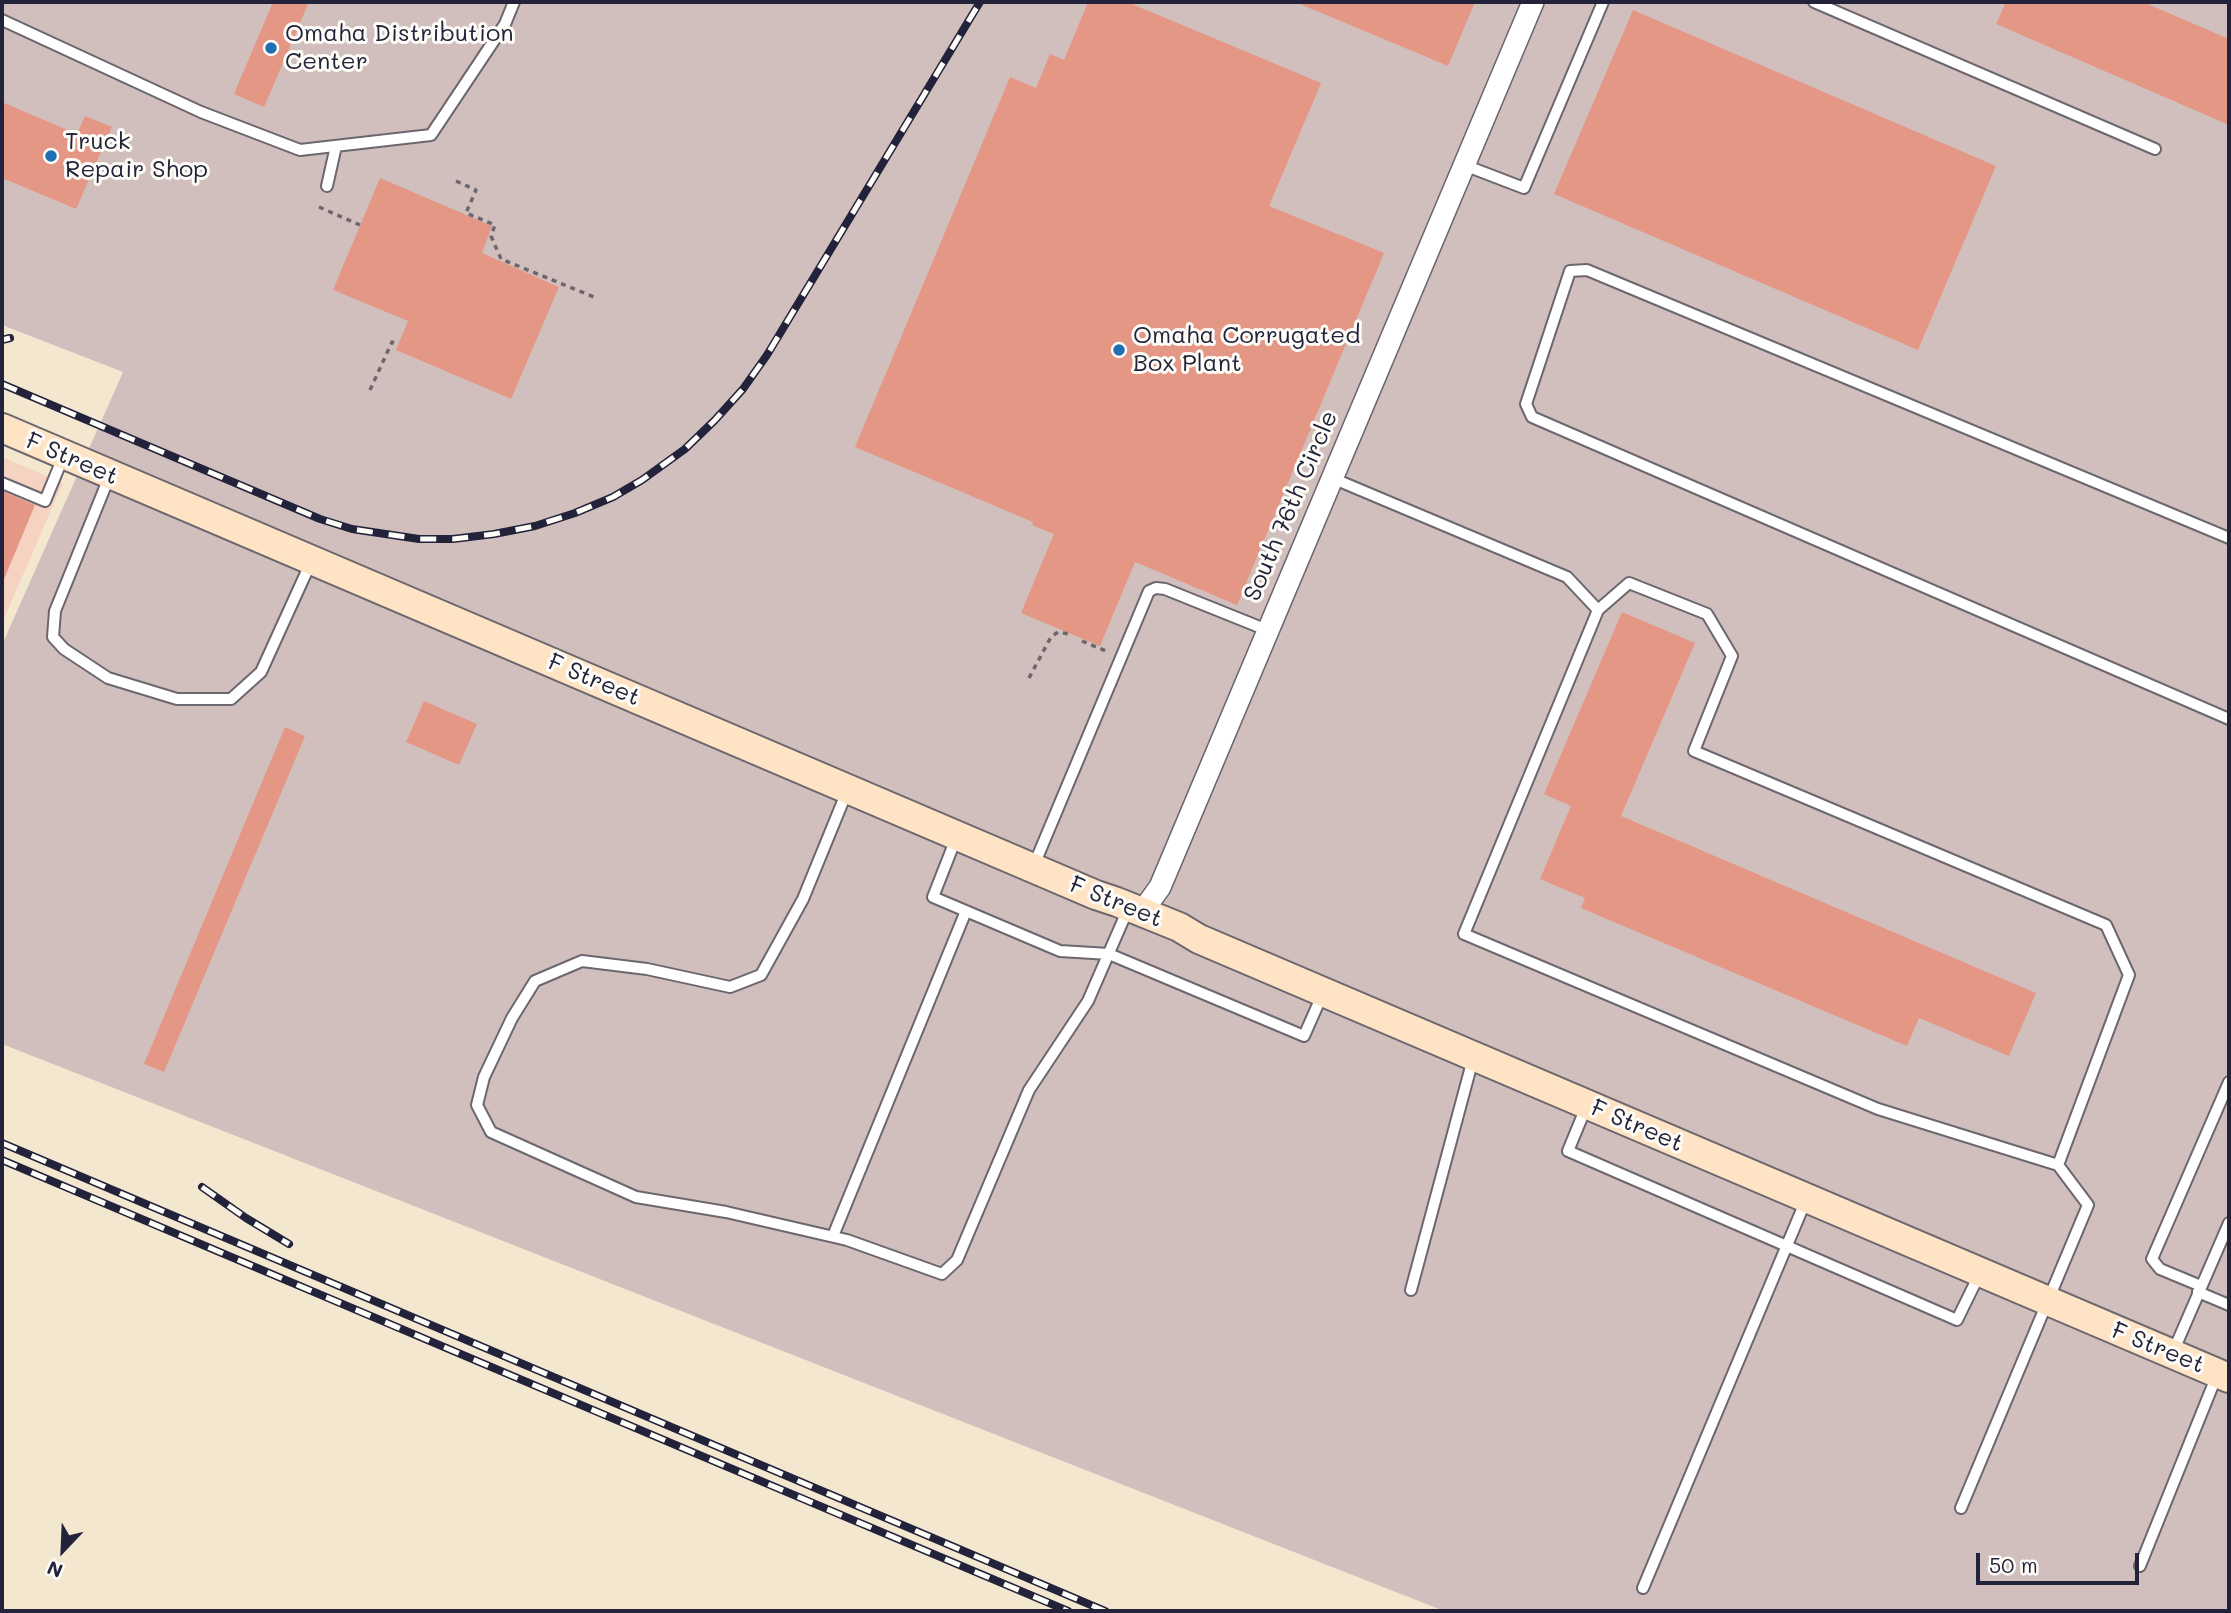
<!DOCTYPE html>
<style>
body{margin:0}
#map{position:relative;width:2231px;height:1613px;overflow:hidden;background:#f4e7d0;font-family:Mali,sans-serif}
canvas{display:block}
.frame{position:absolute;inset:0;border:4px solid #22223b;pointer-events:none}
.north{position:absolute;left:28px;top:1515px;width:70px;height:70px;-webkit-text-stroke:5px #fdfcf7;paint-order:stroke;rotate:203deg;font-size:19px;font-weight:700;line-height:28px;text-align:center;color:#22223b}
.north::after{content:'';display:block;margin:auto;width:24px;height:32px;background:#22223b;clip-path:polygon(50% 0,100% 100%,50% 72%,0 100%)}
.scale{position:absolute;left:1976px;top:1553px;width:163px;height:32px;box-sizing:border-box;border:4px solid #22223b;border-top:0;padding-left:9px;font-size:21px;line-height:24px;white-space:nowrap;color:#22223b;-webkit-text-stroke:5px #fdfcf7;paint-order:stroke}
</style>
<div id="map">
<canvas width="2231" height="1613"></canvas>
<div class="frame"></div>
<div class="north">N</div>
<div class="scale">50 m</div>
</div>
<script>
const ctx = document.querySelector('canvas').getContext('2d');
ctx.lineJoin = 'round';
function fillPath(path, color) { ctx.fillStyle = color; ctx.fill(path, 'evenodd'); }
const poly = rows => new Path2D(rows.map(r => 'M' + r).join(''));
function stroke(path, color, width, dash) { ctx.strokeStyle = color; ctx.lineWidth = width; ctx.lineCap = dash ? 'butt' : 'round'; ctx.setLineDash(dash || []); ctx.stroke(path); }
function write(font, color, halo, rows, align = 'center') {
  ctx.font = font + ' Mali,sans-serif'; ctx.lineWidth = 6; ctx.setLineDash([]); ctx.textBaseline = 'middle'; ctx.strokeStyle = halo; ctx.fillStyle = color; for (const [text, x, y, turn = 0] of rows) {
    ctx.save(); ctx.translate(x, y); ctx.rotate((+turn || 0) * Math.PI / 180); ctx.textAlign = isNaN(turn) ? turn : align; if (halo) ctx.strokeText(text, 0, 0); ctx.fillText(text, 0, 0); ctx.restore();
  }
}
fillPath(poly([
 [2,457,63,483,2,623]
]), '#f6d2c3');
fillPath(poly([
 [2,2,2229,2,2229,1611,1444,1611,2,1044,2,645,123,372,2,325]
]), '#d1bfbd');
fillPath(poly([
 [273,2,309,2,264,107,234,94],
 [1088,2,1127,2,1321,83,1269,206,1384,253,1237,605,1135,562,1100,646,1021,613,1054,534,1032,525,1033,522,855,447,1010,77,1036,88,1050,54,1064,60],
 [1295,2,1475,2,1448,66],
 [2006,2,2143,2,2229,39,2229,125,1996,24],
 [1633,10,1996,166,1918,350,1554,194],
 [2,102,77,134,85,116,112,127,76,209,2,178],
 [380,178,492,226,482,253,559,287,511,399,396,350,408,321,333,290],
 [2,491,35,505,2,584],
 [1622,612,1695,643,1621,816,2036,993,2009,1056,1919,1018,1907,1046,1581,908,1585,898,1540,879,1571,806,1544,794],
 [424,701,477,724,459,765,406,742],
 [285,727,305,736,164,1072,144,1064]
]), '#e59785');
const lane = poly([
 [1814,2,2155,149],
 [2,20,201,112,300,150,431,135,505,24,514,2],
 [1464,165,1524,188,1603,2],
 [327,186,336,146],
 [110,475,55,611,53,637,64,649,108,678,177,699,231,699,261,672,311,562],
 [1332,478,1567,577,1598,610],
 [2,483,45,501,64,455],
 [2229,538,1587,270,1570,271,1526,404,1532,417,2229,719],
 [848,789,803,899,761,975,730,987,647,969,582,961,535,981,512,1018,484,1077,477,1105,491,1132,636,1197,726,1212,847,1240,942,1274,957,1260,1029,1090,1088,1001,1128,909],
 [957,836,933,897,1060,951,1109,954,1304,1036,1323,993],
 [1034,865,1149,591,1156,588,1165,589,1267,630],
 [1587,1105,1568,1151,1957,1320,1980,1273],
 [833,1236,966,911],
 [2201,1286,2160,1269,2152,1259,2229,1082],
 [1411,1290,1473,1059],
 [2198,1292,2229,1305],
 [2173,1352,2229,1223],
 [1961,1508,2088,1205,2058,1165,2129,975,2106,925,1694,751,1732,656,1707,614,1629,583,1598,610,1464,934,1878,1109,2058,1165],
 [2140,1566,2217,1375],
 [1643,1588,1806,1200]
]);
const street = poly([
 [1142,912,1160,887,1533,2]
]);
const secondary = poly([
 [2,428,1096,895,1117,902,1179,927,1199,939,2229,1378]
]);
stroke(lane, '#6c676f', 14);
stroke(street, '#6c676f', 24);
stroke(secondary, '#6c676f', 32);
stroke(poly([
 [456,181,476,190,466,213,495,225,491,236,501,259,594,297],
 [319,207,360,225],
 [370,390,392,342,397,344],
 [1082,641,1106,651],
 [1029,678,1051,637,1058,632,1069,634]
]), '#6c676f', 3.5, [5, 5]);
stroke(lane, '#fff', 10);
stroke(street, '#fff', 21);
stroke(secondary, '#fee4c5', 28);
const rail = poly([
 [2,340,10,338],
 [2,384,320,519,352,529,419,539,453,539,494,534,535,526,575,513,613,497,642,480,685,449,715,420,743,389,767,355,980,2],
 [2,1143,1105,1611],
 [2,1160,1068,1611],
 [202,1187,246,1218,289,1244]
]);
stroke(rail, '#22223b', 8);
stroke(rail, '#fdfcf7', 5, [16]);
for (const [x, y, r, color] of [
 [271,48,7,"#1f6fb2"],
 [51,156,7,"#1f6fb2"],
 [1119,350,7,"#1f6fb2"]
]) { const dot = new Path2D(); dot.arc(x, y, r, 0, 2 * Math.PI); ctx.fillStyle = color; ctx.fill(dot); stroke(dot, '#fdfcf7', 2.5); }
write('24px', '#22223b', '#fdfcf7', [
 ["Omaha Distribution",285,34],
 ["Center",285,62],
 ["Truck",65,142],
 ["Repair Shop",65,170],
 ["Omaha Corrugated",1133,336],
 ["Box Plant",1133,364]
], 'left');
write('24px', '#22223b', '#fdfcf7', [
 ["F Street",72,459,23],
 ["South 76th Circle",1291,506,-67],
 ["F Street",594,680,23],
 ["F Street",1116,902,22],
 ["F Street",1637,1126,23],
 ["F Street",2158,1348,22]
]);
</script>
